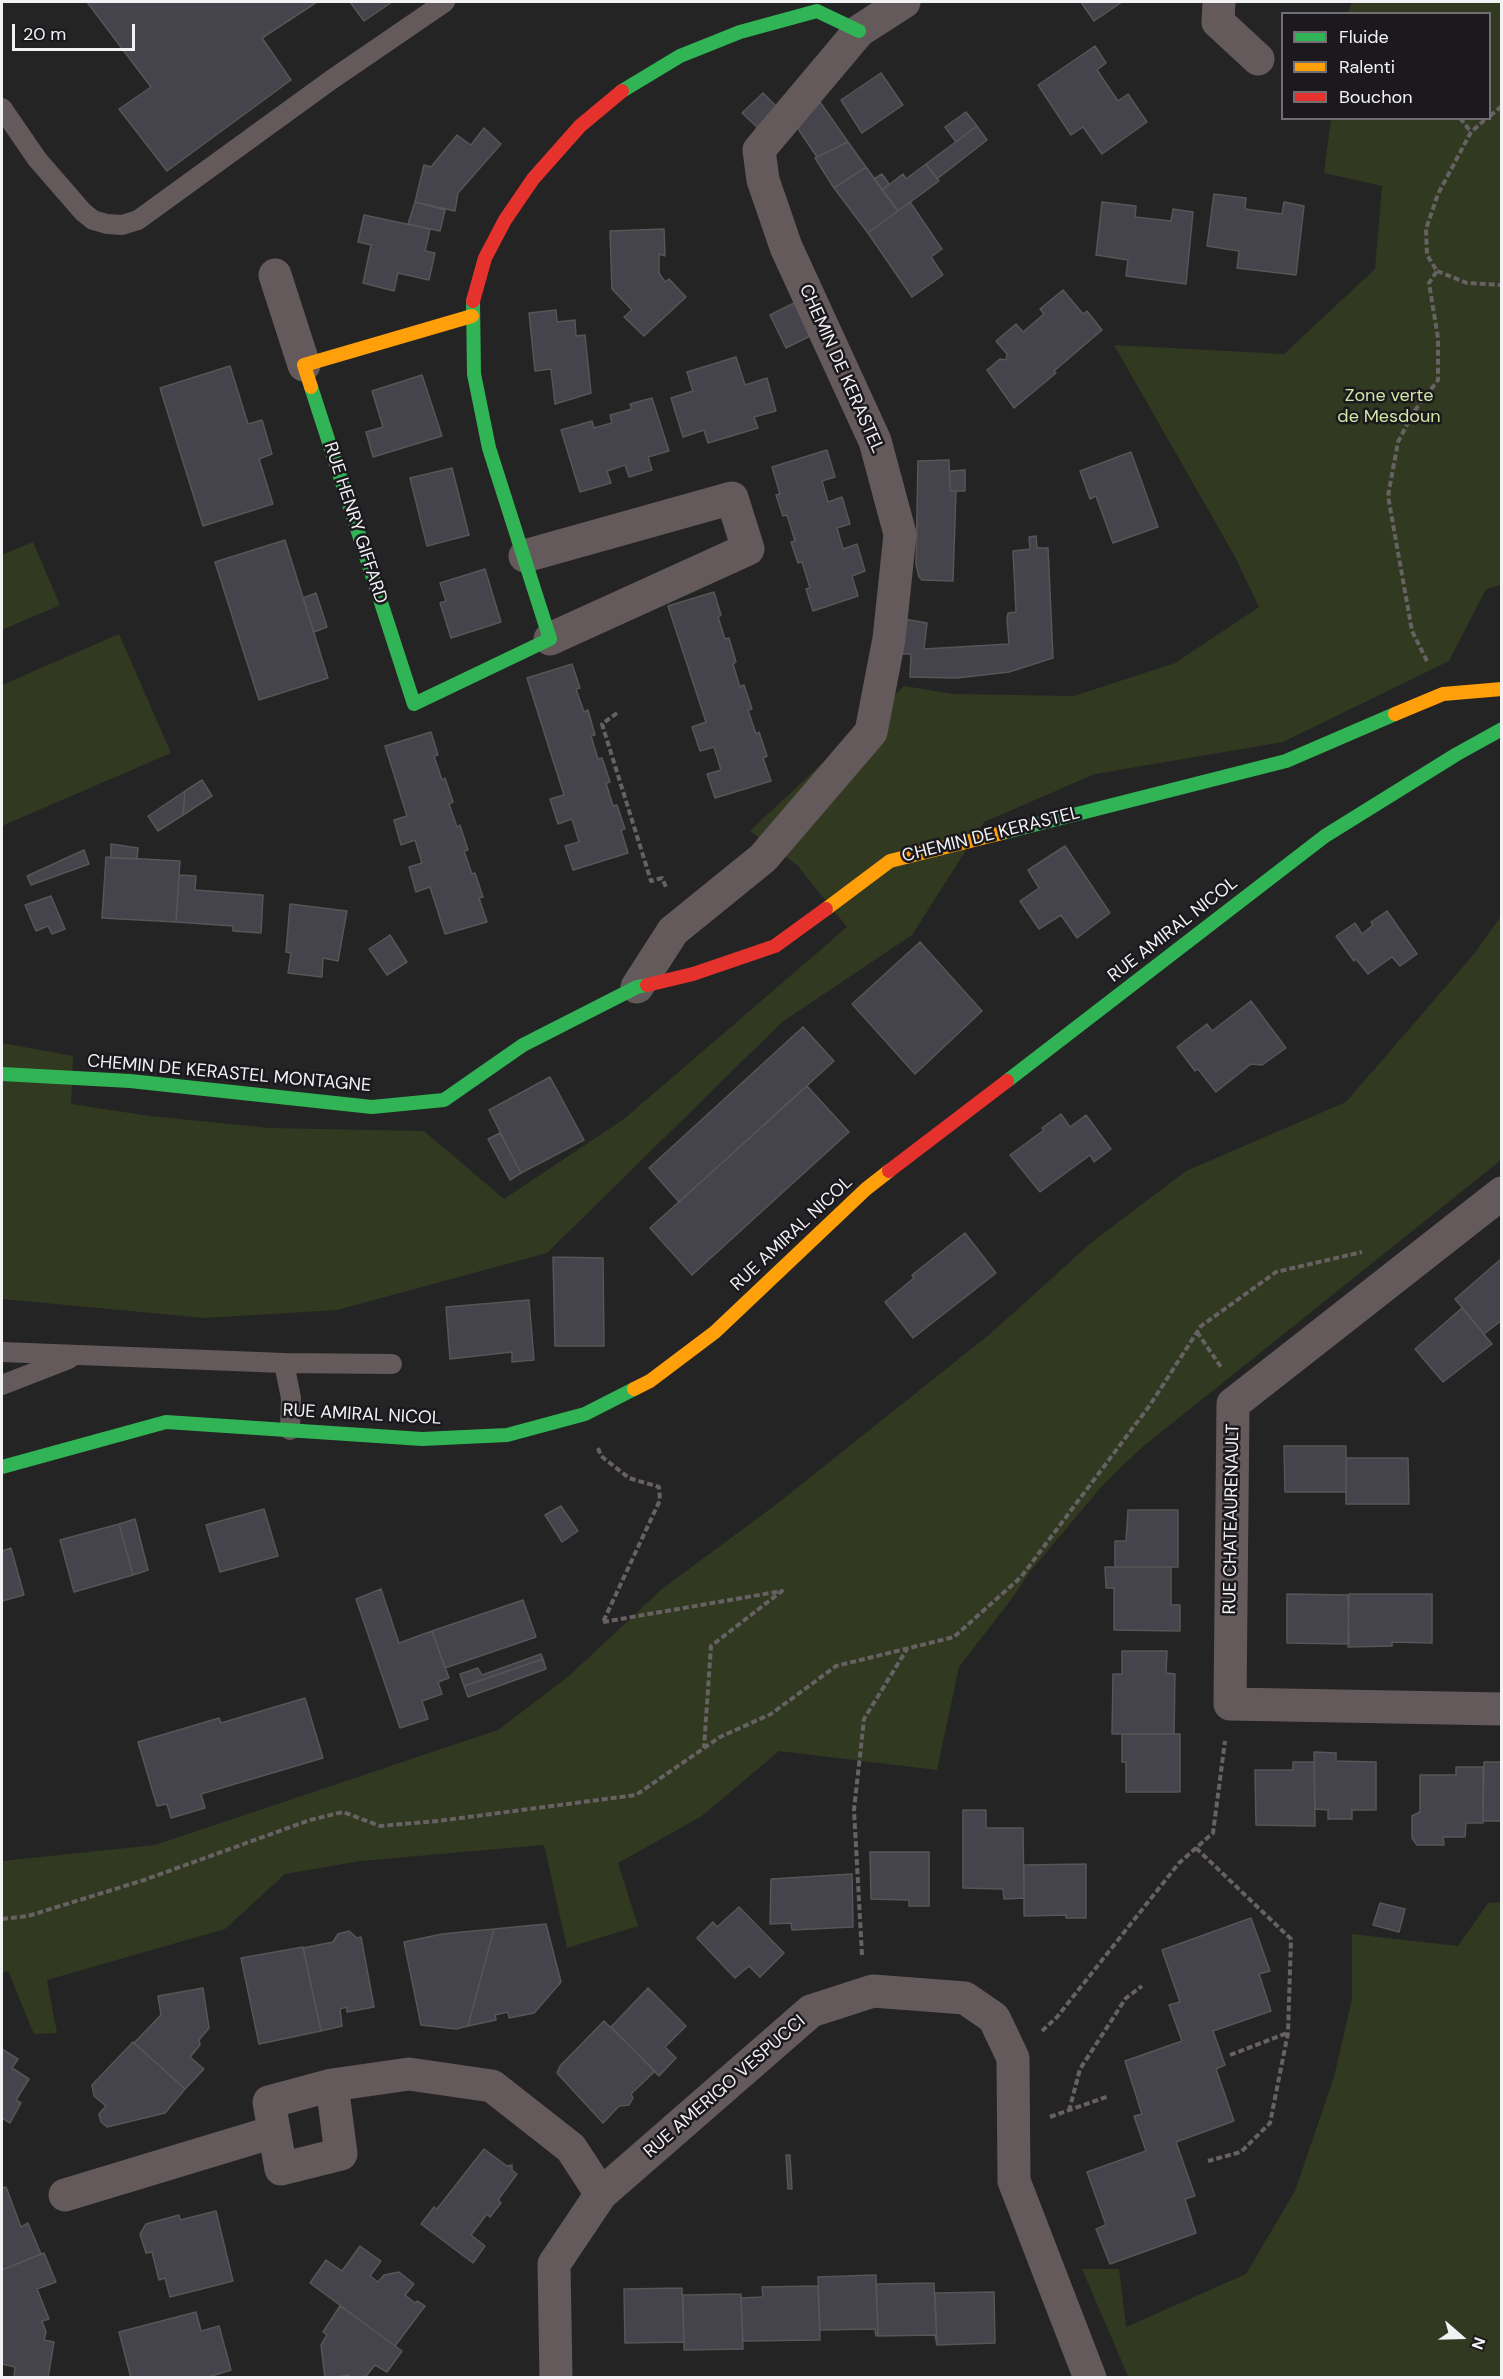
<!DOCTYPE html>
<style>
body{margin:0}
#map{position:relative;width:1503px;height:2379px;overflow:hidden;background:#252425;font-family:"DM Sans",sans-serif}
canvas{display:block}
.frame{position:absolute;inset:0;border:3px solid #f2f1f3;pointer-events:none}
.legend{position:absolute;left:1281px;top:12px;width:210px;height:108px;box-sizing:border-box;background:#1b191d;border:2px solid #716f73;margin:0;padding:8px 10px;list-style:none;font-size:18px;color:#f2f1f3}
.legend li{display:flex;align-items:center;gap:12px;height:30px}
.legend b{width:30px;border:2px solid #716f73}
.north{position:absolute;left:1431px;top:2307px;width:60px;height:60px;-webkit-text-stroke:4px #1b191d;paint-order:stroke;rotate:110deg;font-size:16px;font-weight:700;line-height:24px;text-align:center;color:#f2f1f3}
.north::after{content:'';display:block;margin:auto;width:21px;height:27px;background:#f2f1f3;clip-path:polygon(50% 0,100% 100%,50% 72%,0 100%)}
.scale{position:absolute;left:12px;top:24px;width:123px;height:27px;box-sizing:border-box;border:3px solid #f2f1f3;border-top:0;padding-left:8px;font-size:18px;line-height:21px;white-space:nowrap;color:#f2f1f3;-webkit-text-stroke:4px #1b191d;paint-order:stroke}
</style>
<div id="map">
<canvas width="1503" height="2379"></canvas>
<div class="frame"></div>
<ul class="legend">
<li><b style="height:8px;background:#30b455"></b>Fluide</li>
<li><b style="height:8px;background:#ff9f0a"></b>Ralenti</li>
<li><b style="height:8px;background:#e5322d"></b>Bouchon</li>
</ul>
<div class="north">N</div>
<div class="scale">20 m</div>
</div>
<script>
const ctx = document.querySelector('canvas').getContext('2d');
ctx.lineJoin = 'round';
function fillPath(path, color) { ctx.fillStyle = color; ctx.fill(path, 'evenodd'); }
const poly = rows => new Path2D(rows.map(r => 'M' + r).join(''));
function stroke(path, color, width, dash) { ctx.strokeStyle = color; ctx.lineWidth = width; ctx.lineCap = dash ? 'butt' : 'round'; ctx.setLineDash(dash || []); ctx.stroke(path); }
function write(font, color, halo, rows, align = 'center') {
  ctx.font = font + ' "DM Sans",sans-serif'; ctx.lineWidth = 5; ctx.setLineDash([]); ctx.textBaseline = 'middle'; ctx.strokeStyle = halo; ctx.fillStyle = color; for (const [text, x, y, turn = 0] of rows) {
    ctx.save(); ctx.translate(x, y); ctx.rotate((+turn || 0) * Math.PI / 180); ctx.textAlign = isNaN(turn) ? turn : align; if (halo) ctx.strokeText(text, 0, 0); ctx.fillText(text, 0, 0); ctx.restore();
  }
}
fillPath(poly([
 [1352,2,1501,2,1501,585,1486,589,1449,661,1283,742,1095,774,984,822,912,935,782,1022,547,1253,337,1310,205,1318,2,1299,2,1043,73,1056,71,1104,150,1116,270,1128,424,1131,504,1199,624,1119,847,927,797,865,750,831,904,686,954,694,1074,696,1175,663,1259,607,1234,555,1114,345,1284,354,1375,269,1382,186,1324,173,1331,119,1490,118,1490,14,1348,13],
 [33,542,60,605,2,630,2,555],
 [119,634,171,753,2,826,2,685],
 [1501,916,1501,1160,1140,1449,1102,1486,1029,1573,1013,1597,959,1667,937,1770,779,1751,702,1816,618,1863,638,1926,567,1948,544,1845,360,1861,285,1874,225,1929,47,1980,57,2033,34,2034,8,1971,2,1973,2,1861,155,1845,498,1730,569,1676,662,1589,778,1503,990,1334,1092,1242,1186,1171,1346,1102,1474,954],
 [1501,1902,1501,2377,1128,2376,1082,2269,1119,2269,1126,2327,1246,2274,1295,2191,1334,2077,1352,1999,1352,1934,1458,1946,1488,1903]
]), '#313920');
const building = poly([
 [87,2,317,2,262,38,291,80,167,171,119,109,151,87,87,2],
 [350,2,392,2,364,21,350,2],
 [1081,2,1122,2,1094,21,1081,2],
 [1095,46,1106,63,1097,70,1118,101,1128,94,1147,122,1102,154,1083,127,1071,135,1038,85,1095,46],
 [881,73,903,105,862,133,841,100,881,73],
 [763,93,778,108,758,128,742,113,763,93],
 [820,102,848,142,817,157,792,120,820,102],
 [966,112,977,126,956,142,945,127,966,112],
 [977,126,987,140,937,179,926,164,977,126],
 [484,128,501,144,458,193,455,211,415,202,424,165,431,167,457,135,471,145,484,128],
 [848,142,866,167,834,188,815,158,848,142],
 [926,164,939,181,898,211,882,190,903,174,906,179,926,164],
 [866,167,898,211,868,233,834,188,866,167],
 [882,174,889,184,882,190,874,179,882,174],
 [1214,194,1246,198,1245,209,1282,214,1284,202,1304,206,1296,275,1237,268,1239,251,1207,246,1214,194],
 [415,202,445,210,440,231,408,224,415,202],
 [910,202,942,249,931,257,943,275,912,297,868,233,910,202],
 [1102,202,1136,206,1135,217,1171,221,1173,209,1193,212,1186,284,1126,276,1128,260,1096,255,1102,202],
 [364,215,430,229,425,251,435,253,429,280,398,273,394,291,363,283,371,245,358,242,364,215],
 [664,229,665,256,659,254,659,273,665,282,669,279,686,297,644,336,624,317,632,310,612,289,610,231,664,229],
 [1063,290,1083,314,1087,311,1102,330,1054,371,1056,373,1014,408,987,370,1000,359,1006,360,1007,354,996,341,1016,324,1023,332,1044,314,1040,309,1063,290],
 [800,300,816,333,786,348,770,315,800,300],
 [556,310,557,322,575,320,576,336,585,335,591,393,555,404,551,369,535,371,529,313,556,310],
 [736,357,745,385,767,378,776,411,754,417,758,428,708,443,704,430,683,437,671,398,693,391,687,372,736,357],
 [230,366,248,424,262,420,272,454,259,459,273,504,203,526,160,388,230,366],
 [422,375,442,436,373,457,366,432,383,427,372,391,422,375],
 [652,398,669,451,648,457,652,470,629,477,625,465,607,471,611,483,580,492,561,430,592,421,594,428,612,423,610,415,632,409,630,404,652,398],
 [827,450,835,477,822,481,828,502,842,497,850,524,837,528,843,549,857,544,865,571,852,576,858,596,813,611,806,589,810,588,802,562,798,563,791,542,795,541,787,515,783,516,776,495,780,494,772,467,827,450],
 [1131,452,1158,527,1113,543,1096,496,1090,499,1080,471,1131,452],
 [949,460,950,491,956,491,953,581,922,580,919,577,916,564,918,461,949,460],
 [452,468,469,535,427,546,410,478,452,468],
 [965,470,965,491,950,491,950,471,965,470],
 [1036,536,1037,548,1048,548,1053,658,1009,672,957,678,910,677,911,654,898,654,904,619,927,623,924,649,1009,644,1007,619,1008,613,1016,612,1013,551,1030,549,1029,537,1036,536],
 [285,540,328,678,259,700,215,562,285,540],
 [485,569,501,622,451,638,440,603,446,601,440,583,485,569],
 [714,592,721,615,718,617,725,639,729,638,736,662,733,664,740,687,744,685,752,709,748,710,756,734,759,732,767,756,763,758,771,781,715,798,707,774,721,770,714,747,700,751,692,727,706,722,668,606,714,592],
 [316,593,327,627,314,632,303,598,316,593],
 [572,664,580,688,576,689,584,712,588,710,595,735,591,736,598,759,602,758,610,782,606,783,613,806,617,805,625,829,621,830,628,853,573,870,565,846,579,842,572,819,558,824,550,799,564,795,527,678,572,664],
 [431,732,438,755,434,756,442,780,445,778,453,802,449,804,457,827,460,825,468,850,464,851,472,874,475,873,483,897,479,898,487,922,445,934,430,887,416,892,409,867,422,863,415,840,401,845,394,820,407,816,385,746,431,732],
 [202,780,212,796,183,815,185,791,202,780],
 [185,791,183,815,158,831,148,816,185,791],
 [111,844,138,848,137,859,111,858,111,844],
 [1065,846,1110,913,1077,938,1061,915,1039,929,1020,901,1039,888,1028,870,1065,846],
 [84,850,89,864,31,885,27,876,84,850],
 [106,857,180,861,176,922,102,918,106,857],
 [179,875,196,876,195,890,263,895,261,933,233,931,233,926,176,922,179,875],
 [51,896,65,929,52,934,48,926,36,931,25,905,51,896],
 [290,904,347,911,338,961,323,958,322,977,288,973,291,953,286,952,290,904],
 [1387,911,1417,954,1400,966,1392,957,1368,974,1356,959,1354,961,1336,936,1355,923,1362,934,1373,925,1371,922,1387,911],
 [390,935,407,962,387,975,369,949,390,935],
 [920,942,982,1011,915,1074,852,1004,920,942],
 [1251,1001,1286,1048,1262,1065,1251,1064,1216,1092,1198,1069,1195,1071,1177,1047,1207,1024,1212,1031,1251,1001],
 [803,1027,834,1061,679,1202,649,1168,803,1027],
 [550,1077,584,1140,521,1173,489,1110,550,1077],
 [807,1086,849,1132,692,1275,650,1228,807,1086],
 [1061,1114,1070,1127,1086,1115,1111,1149,1094,1162,1090,1155,1040,1192,1010,1155,1044,1130,1042,1128,1061,1114],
 [500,1133,521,1173,510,1180,488,1139,500,1133],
 [965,1233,996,1273,913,1338,885,1302,914,1278,912,1275,965,1233],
 [553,1257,603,1258,604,1346,555,1346,553,1257],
 [1501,1259,1502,1320,1484,1334,1455,1299,1501,1259],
 [529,1300,534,1360,512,1362,512,1352,450,1359,446,1307,529,1300],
 [1462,1308,1492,1344,1443,1382,1415,1349,1462,1308],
 [1284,1446,1346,1446,1346,1492,1285,1492,1284,1446],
 [1346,1458,1408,1458,1409,1504,1346,1504,1346,1458],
 [561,1506,578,1531,562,1542,545,1515,561,1506],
 [264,1509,278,1556,220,1572,206,1525,264,1509],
 [1128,1510,1178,1510,1178,1567,1115,1567,1115,1541,1126,1541,1128,1510],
 [135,1519,148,1570,133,1575,119,1524,135,1519],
 [119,1524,133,1575,74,1592,60,1540,119,1524],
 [11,1548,24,1595,2,1601,2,1551,11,1548],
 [1105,1567,1171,1567,1171,1605,1180,1605,1180,1631,1114,1630,1114,1588,1106,1588,1105,1567],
 [381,1589,399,1643,432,1631,449,1678,438,1682,442,1694,422,1701,428,1719,400,1728,356,1599,381,1589],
 [1287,1594,1348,1595,1349,1644,1287,1643,1287,1594],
 [1349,1594,1432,1594,1432,1643,1392,1642,1392,1646,1348,1647,1349,1594],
 [523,1600,536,1637,445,1668,432,1631,523,1600],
 [1122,1651,1167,1651,1166,1673,1175,1674,1174,1734,1112,1734,1113,1674,1122,1674,1122,1651],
 [541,1654,543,1659,464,1686,460,1674,478,1668,482,1675,541,1654],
 [543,1659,546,1669,468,1697,464,1686,543,1659],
 [305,1698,323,1758,201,1794,205,1808,171,1818,167,1804,157,1806,138,1742,219,1718,221,1723,305,1698],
 [1122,1734,1180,1734,1180,1792,1126,1792,1126,1762,1122,1762,1122,1734],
 [1314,1752,1336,1753,1336,1761,1376,1762,1376,1810,1352,1810,1352,1819,1328,1819,1328,1810,1315,1809,1314,1752],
 [1293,1762,1314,1762,1315,1826,1256,1825,1255,1770,1293,1770,1293,1762],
 [1484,1762,1502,1762,1502,1821,1483,1821,1484,1762],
 [1456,1767,1483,1767,1483,1823,1466,1823,1465,1837,1443,1837,1444,1845,1417,1845,1412,1838,1412,1816,1420,1812,1420,1775,1456,1775,1456,1767],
 [963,1810,986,1810,986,1828,1023,1828,1024,1898,1004,1899,1003,1889,963,1888,963,1810],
 [870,1852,929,1852,929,1906,909,1906,909,1900,871,1899,870,1852],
 [1086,1864,1086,1918,1066,1918,1066,1915,1024,1916,1024,1865,1086,1864],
 [852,1874,853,1927,792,1930,791,1923,770,1924,771,1879,852,1874],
 [1380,1903,1405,1909,1399,1932,1373,1925,1380,1903],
 [739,1907,784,1953,760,1977,749,1966,735,1978,697,1938,713,1922,717,1927,739,1907],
 [1251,1918,1270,1971,1259,1974,1271,2011,1213,2031,1225,2065,1216,2069,1234,2121,1176,2142,1195,2196,1185,2199,1196,2233,1110,2264,1096,2229,1106,2225,1087,2172,1146,2151,1134,2116,1142,2114,1125,2061,1182,2041,1169,2005,1180,2002,1162,1950,1251,1918],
 [546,1924,561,1982,534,2013,509,2018,508,2012,495,2015,496,2020,468,2026,494,1929,546,1924],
 [494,1929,468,2026,456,2029,421,2025,404,1942,442,1934,494,1929],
 [349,1931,357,1938,361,1937,374,2007,347,2012,347,2007,340,2009,342,2026,321,2031,303,1948,333,1942,338,1934,349,1931],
 [303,1947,321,2031,259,2044,241,1958,303,1947],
 [203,1988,209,2028,199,2040,200,2045,190,2057,204,2069,185,2089,134,2043,161,2015,158,1996,203,1988],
 [648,1988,686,2026,665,2047,676,2058,659,2076,611,2027,648,1988],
 [604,2021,655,2071,631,2094,633,2098,629,2105,619,2106,603,2123,557,2073,560,2066,604,2021],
 [133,2042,185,2089,165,2113,107,2127,101,2122,99,2114,106,2106,94,2096,92,2085,133,2042],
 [2,2049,18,2059,12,2068,29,2079,16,2100,21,2103,10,2123,2,2118,2,2049],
 [484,2149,507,2166,512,2165,512,2170,517,2174,498,2200,501,2203,490,2217,487,2214,471,2235,485,2246,473,2263,421,2224,434,2207,437,2209,484,2149],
 [786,2155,790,2155,792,2189,788,2189,786,2155],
 [6,2187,21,2227,28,2223,41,2254,2,2270,2,2188,6,2187],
 [216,2211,233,2281,170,2297,165,2278,159,2280,152,2252,146,2253,140,2234,146,2224,179,2215,180,2220,216,2211],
 [360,2246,381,2261,370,2276,378,2282,384,2275,399,2272,414,2284,405,2295,415,2303,417,2301,425,2306,395,2346,310,2283,326,2260,342,2271,360,2246],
 [44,2253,56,2282,37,2289,49,2319,42,2321,46,2332,44,2340,54,2342,48,2378,17,2378,14,2376,15,2367,2,2364,2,2270,44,2253],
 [876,2275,878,2336,876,2336,875,2329,820,2330,818,2277,876,2275],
 [934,2283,937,2345,935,2335,878,2336,876,2284,934,2283],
 [818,2286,820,2340,743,2341,741,2298,763,2297,762,2287,818,2286],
 [682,2288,684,2342,625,2343,624,2289,682,2288],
 [994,2292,995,2343,937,2345,935,2293,994,2292],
 [741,2294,743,2349,684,2350,683,2295,741,2294],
 [340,2306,402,2351,387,2372,375,2365,366,2376,350,2378,349,2375,325,2378,321,2345,327,2335,323,2332,340,2306],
 [196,2312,201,2331,219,2326,231,2370,205,2378,131,2378,119,2332,196,2312]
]);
fillPath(building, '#45434b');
stroke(building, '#565656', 1.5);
stroke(poly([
 [1490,116,1502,106],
 [1460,118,1471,132],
 [1437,271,1467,283,1502,285],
 [1427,661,1412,631,1388,496,1398,442,1413,413,1438,380,1438,338,1429,283,1437,271,1427,255,1426,229,1438,194,1471,132,1487,118],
 [617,713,602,724,651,881,662,878,666,887],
 [1197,1332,1221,1367],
 [598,1448,601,1456,629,1478,659,1487,660,1500,603,1622],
 [603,1622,782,1591,711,1646,704,1748],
 [1196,1848,1291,1939,1288,2033,1270,2123,1241,2152,1208,2161],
 [2,1919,28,1916,144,1880,310,1820,343,1812,380,1826,438,1821,636,1795,720,1737,771,1714,836,1666,954,1637,1021,1577,1150,1405,1201,1326,1276,1272,1362,1252],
 [862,1955,854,1810,864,1719,907,1649],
 [1042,2031,1057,2017,1179,1863,1213,1833,1225,1741],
 [1230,2055,1287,2033],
 [1069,2111,1080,2069,1126,1998,1142,1986],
 [1050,2117,1109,2096]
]), '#686163', 4, [6, 3]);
stroke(poly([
 [2,108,37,159,83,212,93,220,107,224,122,225,138,220,331,80,445,2],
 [2,1352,284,1363,291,1398,290,1430],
 [284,1363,392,1364],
 [2,1385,69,1359]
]), '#655a5b', 20);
stroke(poly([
 [1219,2,1218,22,1258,59],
 [275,275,304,365],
 [525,556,732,498,748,549,550,639],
 [637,987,673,931,763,858,871,732,889,639,900,534,875,441,786,247,763,180,759,150,859,31,904,2],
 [1502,1193,1233,1404,1230,1704,1502,1709],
 [332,2085,341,2154,281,2169,269,2102,332,2085,409,2074,492,2086,571,2148,601,2194],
 [65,2195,273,2132],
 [556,2378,554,2264,601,2194,811,2011,873,1991,965,1998,994,2018,1013,2058,1014,2181,1090,2378]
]), '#655a5b', 33);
stroke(poly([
 [622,91,680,56,740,32,817,11,859,31],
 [311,387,414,704,550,639,489,448,474,374,473,301],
 [1002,833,1286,761,1395,714],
 [2,1074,130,1081,372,1107,444,1100,523,1045,637,987,647,985],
 [1007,1081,1325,836,1457,754,1502,729],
 [2,1467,166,1422,422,1439,507,1435,585,1414,634,1389]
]), '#30b455', 14);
stroke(poly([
 [311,387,304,365,472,316],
 [1395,714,1443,694,1502,689],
 [826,909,890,861,1002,833],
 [634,1389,650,1381,715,1332,866,1189,889,1171]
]), '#ff9f0a', 14);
stroke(poly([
 [473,301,485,258,505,220,533,179,580,126,622,91],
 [647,985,693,974,775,946,826,909],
 [889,1171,1007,1081]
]), '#e5322d', 14);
write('18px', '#f2f1f3', '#1b191d', [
 ["CHEMIN DE KERASTEL",841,369,66],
 ["RUE HENRY GIFFARD",355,523,72],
 ["CHEMIN DE KERASTEL",991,835,-14],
 ["RUE AMIRAL NICOL",1173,930,-38],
 ["CHEMIN DE KERASTEL MONTAGNE",229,1074,5],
 ["RUE AMIRAL NICOL",792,1234,-43],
 ["RUE AMIRAL NICOL",362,1415,3],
 ["RUE CHATEAURENAULT",1232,1519,-89],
 ["RUE AMERIGO VESPUCCI",725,2087,-41]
]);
write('18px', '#d1e5a5', '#1b191d', [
 ["Zone verte",1389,396],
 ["de Mesdoun",1389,417]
]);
</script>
